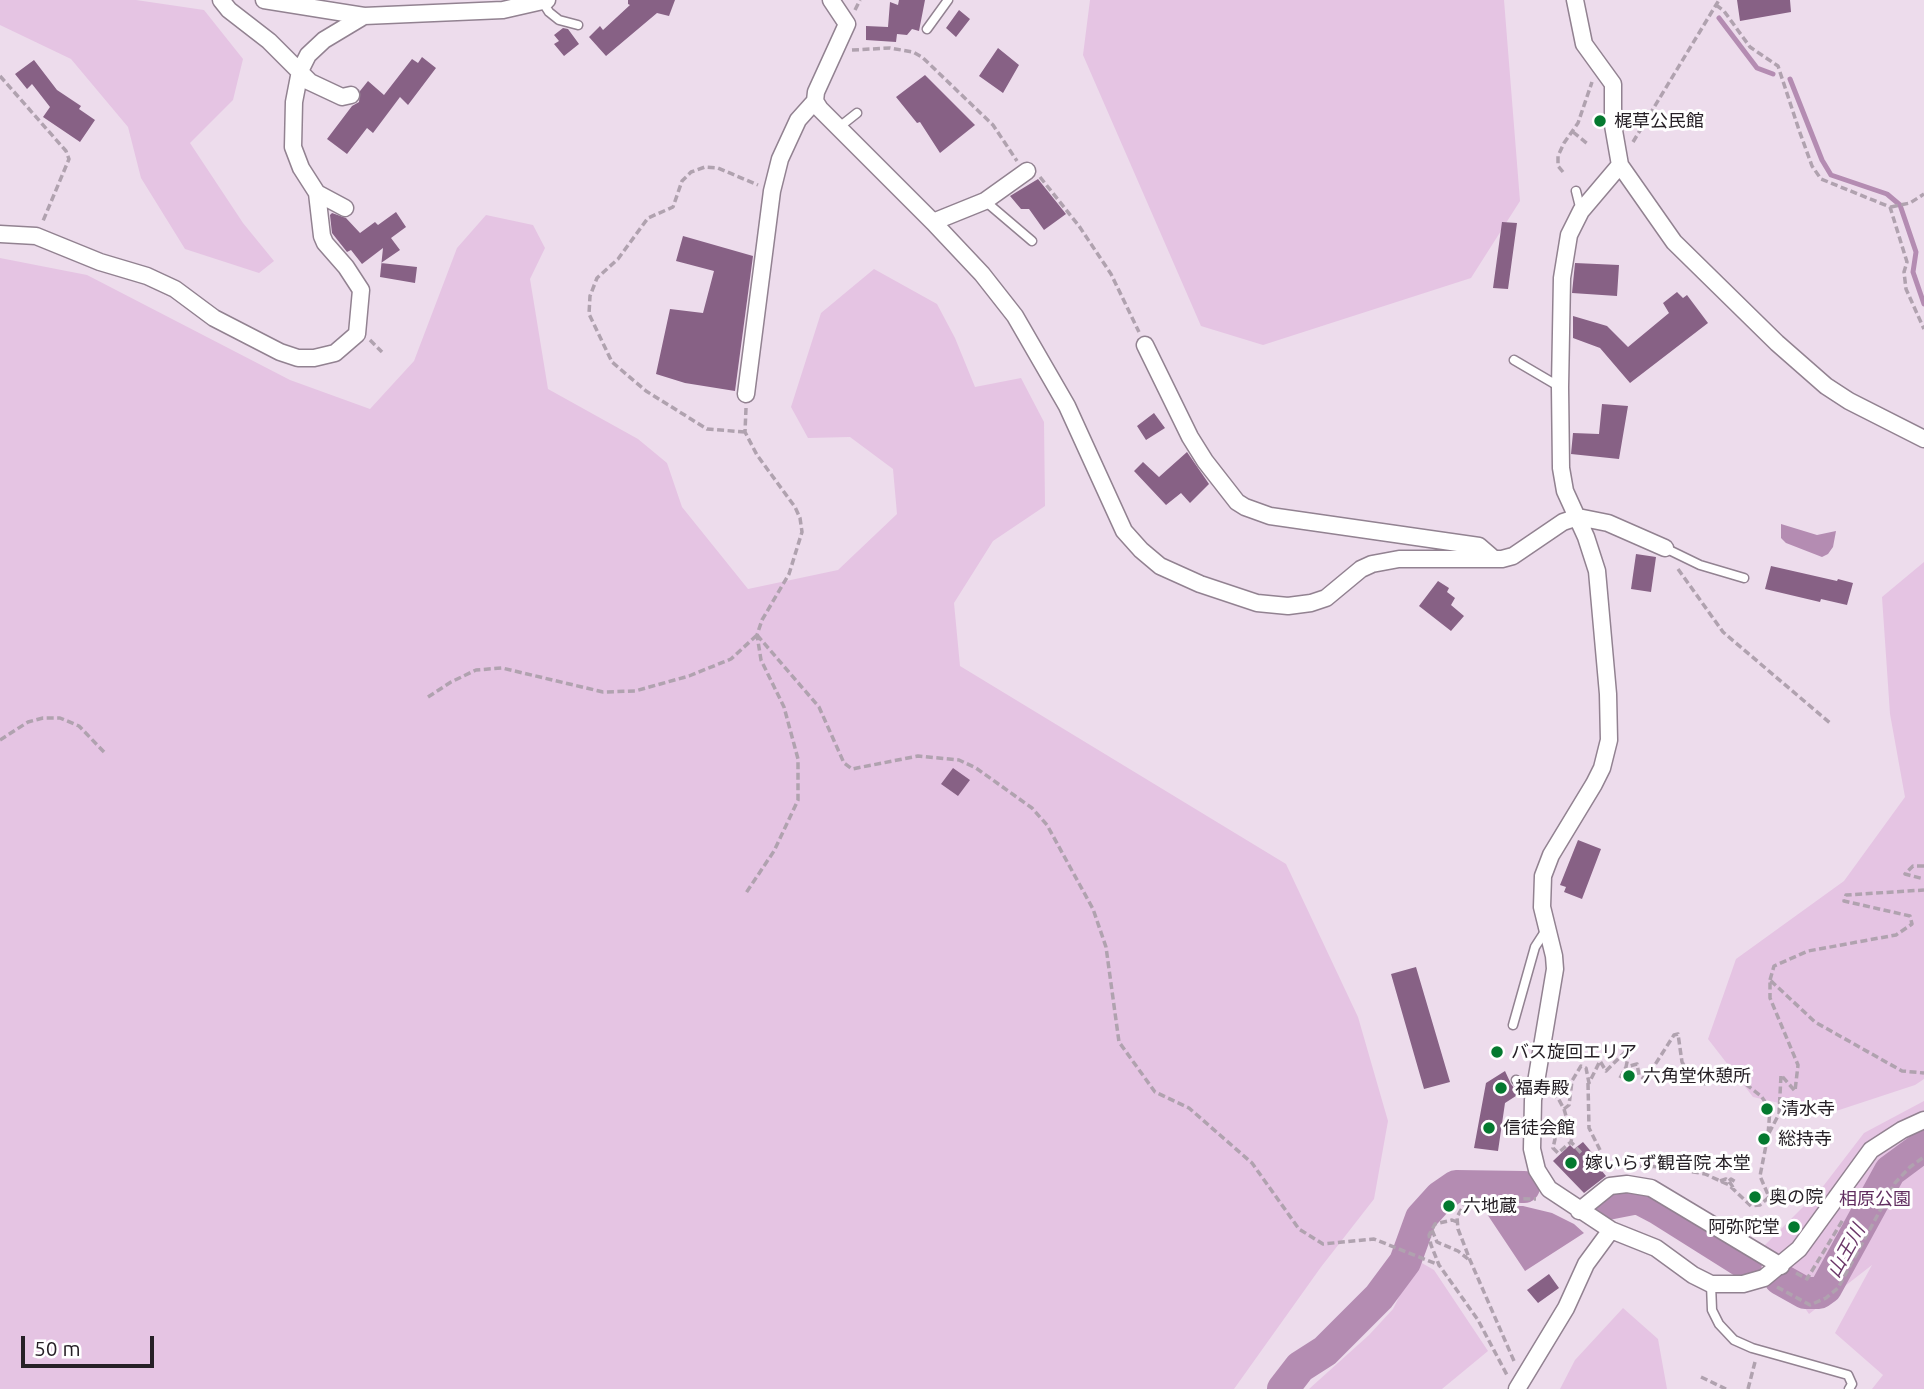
<!DOCTYPE html>
<meta charset="utf-8">
<style>
body{margin:0}
#map{position:relative;width:1924px;height:1389px;overflow:hidden;background:#eddcec;font-family:Ubuntu,sans-serif}
canvas{display:block}
.scale{position:absolute;left:21px;top:1336px;width:133px;height:32px;box-sizing:border-box;border:4px solid #262026;border-top:0;padding-left:9px;font-size:21px;line-height:24px;white-space:nowrap;color:#262026;-webkit-text-stroke:5px #fff;paint-order:stroke}
</style>
<div id="map">
<canvas width="1924" height="1389"></canvas>
<div class="scale">50 m</div>
</div>
<script>
const ctx = document.querySelector('canvas').getContext('2d');
ctx.lineJoin = 'round';
function fillPath(path, color) { ctx.fillStyle = color; ctx.fill(path, 'evenodd'); }
const poly = rows => new Path2D(rows.map(r => 'M' + r).join(''));
function stroke(path, color, width, dash) { ctx.strokeStyle = color; ctx.lineWidth = width; ctx.lineCap = dash ? 'butt' : 'round'; ctx.setLineDash(dash || []); ctx.stroke(path); }
function write(font, color, halo, rows, align = 'center') {
  ctx.font = font + ' Ubuntu,"Noto Sans JP",sans-serif'; ctx.lineWidth = 6; ctx.setLineDash([]); ctx.textBaseline = 'middle'; ctx.strokeStyle = halo; ctx.fillStyle = color; for (const [text, x, y, turn = 0] of rows) {
    ctx.save(); ctx.translate(x, y); ctx.rotate((+turn || 0) * Math.PI / 180); ctx.textAlign = isNaN(turn) ? turn : align; if (halo) ctx.strokeText(text, 0, 0); ctx.fillText(text, 0, 0); ctx.restore();
  }
}
fillPath(poly([
 [0,0,136,0,204,10,243,59,233,100,190,143,243,223,274,261,259,273,185,249,141,178,128,127,71,59,0,25],
 [1090,0,1504,0,1520,201,1471,278,1263,345,1201,326,1083,55],
 [486,215,533,225,545,248,530,279,548,389,638,439,667,463,682,507,748,589,838,570,897,514,893,469,850,437,808,438,791,407,821,313,874,269,937,304,955,338,975,387,1021,378,1044,422,1045,506,993,541,954,603,960,666,1286,864,1358,1017,1388,1121,1374,1199,1321,1267,1234,1389,0,1389,0,258,87,275,290,380,370,409,414,361,457,248],
 [1924,562,1924,1079,1915,1085,1827,1114,1753,1097,1708,1039,1736,959,1844,881,1905,797,1890,714,1882,597],
 [1924,1101,1924,1389,1872,1389,1883,1375,1835,1333,1872,1265,1809,1314,1763,1247,1821,1189,1864,1133],
 [1420,1262,1434,1270,1488,1351,1442,1389,1309,1389,1369,1335,1393,1309,1412,1271],
 [1623,1308,1658,1339,1667,1389,1560,1389,1575,1360]
]), '#e5c4e3');
fillPath(poly([
 [1781,524,1817,535,1836,531,1833,547,1828,554,1822,557,1786,543,1781,538],
 [1489,1206,1523,1206,1552,1213,1574,1224,1584,1233,1525,1271,1483,1208]
]), '#b48cb2');
stroke(poly([
 [1719,18,1757,68,1773,74],
 [1790,79,1822,160,1831,175,1887,194,1900,205,1916,252,1913,272,1924,304]
]), '#b48cb2', 5);
stroke(poly([
 [1597,1206,1638,1198,1657,1208,1746,1264],
 [1780,1279,1805,1293,1819,1293,1826,1288,1890,1171,1924,1146],
 [1283,1389,1300,1367,1325,1351,1379,1297,1405,1262,1421,1218,1440,1197,1456,1186,1524,1187]
]), '#b48cb2', 32);
fillPath(poly([
 [628,0,675,0,669,16,657,13,606,56,589,37,600,26,603,30,630,5,628,4],
 [899,0,925,0,919,31,912,29,907,35,897,34,896,42,866,40,866,26,888,27,890,2,898,5],
 [1737,0,1790,0,1791,12,1740,21],
 [959,10,970,19,956,37,946,28],
 [563,28,568,29,579,44,564,56,554,44,559,41,554,35],
 [998,48,1019,65,1003,93,979,76],
 [422,57,436,68,408,105,400,97,373,133,367,128,347,154,327,139,352,106,359,102,360,91,368,81,384,95,412,59,418,63],
 [34,60,57,90,81,106,79,109,95,120,80,142,43,117,50,107,32,84,27,89,15,74],
 [925,75,975,125,940,153,920,122,917,123,896,97],
 [1038,179,1066,214,1044,230,1029,209,1021,209,1010,196],
 [396,212,406,227,391,238,400,250,381,263,417,267,415,283,380,277,383,248,362,264,351,250,347,252,332,233,330,215,332,213,346,218,360,233,375,222,378,225],
 [1502,222,1517,223,1508,289,1493,288],
 [683,236,753,256,735,391,685,383,656,374,670,309,703,313,714,271,676,261],
 [1575,263,1619,265,1617,296,1572,293],
 [1677,292,1683,298,1687,295,1708,323,1630,383,1600,348,1573,338,1573,316,1607,326,1628,347,1669,313,1663,303],
 [1602,404,1628,406,1619,459,1571,454,1573,433,1599,434],
 [1154,413,1165,428,1146,440,1137,426],
 [1187,452,1209,484,1190,503,1181,493,1166,505,1134,471,1143,462,1159,477],
 [1636,554,1656,557,1651,592,1631,589],
 [1771,566,1837,581,1838,579,1853,583,1847,605,1821,599,1820,602,1765,589],
 [1438,581,1449,588,1447,592,1455,598,1451,605,1464,616,1451,631,1419,606],
 [953,768,970,780,958,796,941,784],
 [1578,840,1601,849,1582,899,1564,892,1566,887,1560,885],
 [1416,967,1450,1082,1424,1089,1391,974],
 [1505,1071,1511,1084,1519,1094,1505,1103,1498,1151,1474,1148,1486,1083],
 [1583,1142,1600,1162,1597,1165,1606,1176,1584,1193,1553,1161,1570,1145,1574,1149],
 [1549,1274,1559,1288,1538,1303,1527,1290]
]), '#876185');
const lane = poly([
 [542,1,549,12,559,20,578,25],
 [927,29,948,0],
 [838,128,857,113],
 [1576,191,1581,211],
 [985,201,1032,241],
 [1514,360,1560,387],
 [1665,548,1700,565,1744,578],
 [1513,1025,1535,947,1546,930],
 [1516,1080,1532,1099],
 [1711,1284,1712,1310,1719,1324,1734,1340,1752,1348,1848,1375,1852,1384,1849,1389]
]);
const street = poly([
 [221,0,229,10,269,41,310,82,342,97,351,95],
 [264,0,364,16,503,10,547,0],
 [1575,0,1584,44,1613,84,1613,125,1620,165,1674,242,1777,343,1826,386,1849,401,1924,439],
 [815,101,820,109,933,222,982,274,1015,316,1067,406,1124,531,1141,550,1160,566,1200,584,1257,603,1288,606,1311,603,1326,598,1361,569,1372,564,1399,559,1502,559,1513,556,1563,522,1578,517,1608,523,1665,548],
 [1620,165,1581,211,1569,235,1562,278,1560,387,1561,468,1565,491,1586,537,1597,571,1608,694,1609,740,1602,768,1594,784,1551,855,1543,876,1542,907,1554,956,1555,969,1533,1100,1532,1149,1537,1170,1549,1189,1611,1230,1656,1248,1693,1275,1711,1284,1743,1284,1764,1278,1799,1249,1871,1150,1902,1130,1924,1120],
 [317,193,345,208],
 [933,222,985,201,1027,171],
 [0,234,36,236,100,262,147,276,175,289,214,318,280,352,298,358,314,358,335,353,357,334,361,290,346,267,325,243,322,236,317,193,301,168,293,147,294,102,300,71,308,55,324,40,364,16],
 [1145,345,1190,437,1205,461,1237,502,1245,507,1270,516,1479,546,1494,559],
 [746,394,772,191,780,159,798,120,815,101,816,92,847,24,831,0],
 [1579,1211,1610,1186,1627,1184,1651,1188,1781,1266],
 [1517,1389,1566,1308,1586,1264,1611,1230]
]);
stroke(lane, '#928291', 11);
stroke(street, '#928291', 19);
stroke(poly([
 [1716,5,1724,11,1750,47,1778,66,1799,130,1812,166,1821,179,1890,207,1907,262,1904,272,1906,289,1924,329],
 [855,10,860,0],
 [852,50,890,48,913,52,922,57,993,125,1017,161],
 [0,76,66,151,69,159,43,221],
 [1573,132,1589,145],
 [1633,142,1719,0],
 [1563,172,1558,166,1558,156,1564,143,1578,123,1592,82],
 [1040,177,1079,226,1111,274,1139,332],
 [1891,207,1910,203,1924,194],
 [370,340,382,352],
 [746,408,745,432,757,455,795,507,800,518,802,532,789,574,762,620,757,635,761,660,784,707,798,759,798,800,774,851,746,893],
 [745,432,707,429,646,391,612,362,589,314,590,296,597,278,618,259,648,218,673,207,682,181,691,172,705,167,718,168,758,185],
 [1678,569,1723,632,1830,723],
 [757,635,819,707,844,763,852,769,918,756,959,760,976,768,1032,808,1047,825,1093,909,1106,947,1119,1042,1155,1092,1189,1108,1252,1163,1299,1229,1323,1244,1374,1239,1439,1265],
 [428,697,451,682,476,670,502,668,603,692,635,691,689,676,731,659,757,635],
 [0,740,28,722,43,718,60,718,79,726,104,752],
 [1924,866,1913,866,1905,874,1924,879],
 [1770,980,1774,966,1808,951,1896,935,1912,924,1910,916,1844,901,1846,895,1924,890],
 [1620,1078,1626,1067],
 [1588,1083,1589,1128,1600,1150],
 [1551,1093,1558,1098,1564,1109,1572,1137,1571,1142,1594,1167,1623,1166],
 [1564,1109,1569,1105,1572,1081,1581,1066,1586,1068,1589,1083,1600,1061,1606,1071,1627,1050,1629,1053,1626,1067,1637,1064,1639,1075,1643,1078,1649,1074,1674,1035,1678,1034,1682,1062,1694,1081,1706,1084,1720,1075,1734,1075,1761,1096,1770,1109,1768,1135,1760,1176,1769,1197,1760,1205,1751,1206,1729,1185,1705,1174,1666,1167,1630,1166],
 [1550,1128,1555,1139,1553,1148,1558,1153,1571,1142],
 [1769,1133,1779,1114,1781,1075,1795,1091,1798,1065,1770,998,1770,980,1815,1022,1902,1071,1924,1073],
 [1720,1181,1726,1179,1729,1181,1734,1189],
 [1729,1181,1731,1179,1736,1182],
 [1457,1222,1452,1220,1435,1224,1429,1235,1431,1245,1439,1265,1478,1320,1507,1375],
 [1432,1230,1437,1242,1458,1251,1468,1259],
 [1796,1273,1807,1279,1844,1218],
 [1777,1287,1810,1305,1826,1298,1838,1288,1895,1183,1910,1167,1924,1157],
 [1514,1361,1470,1260,1458,1229,1457,1217,1465,1203,1476,1198,1536,1199],
 [1701,1377,1726,1389],
 [1748,1389,1755,1362]
]), '#b0a2af', 3.5, [7, 3.5]);
stroke(lane, '#fff', 8);
stroke(street, '#fff', 16);
for (const [x, y, r, color] of [
 [1600,121,7,"#04792f"],
 [1497,1052,7,"#04792f"],
 [1629,1076,7,"#04792f"],
 [1501,1088,7,"#04792f"],
 [1767,1109,7,"#04792f"],
 [1489,1128,7,"#04792f"],
 [1764,1139,7,"#04792f"],
 [1571,1163,7,"#04792f"],
 [1755,1197,7,"#04792f"],
 [1449,1206,7,"#04792f"],
 [1794,1227,7,"#04792f"]
]) { const dot = new Path2D(); dot.arc(x, y, r, 0, 2 * Math.PI); ctx.fillStyle = color; ctx.fill(dot); stroke(dot, '#fff', 2.5); }
write('18px', '#262026', '#fff', [
 ["梶草公民館",1614,121],
 ["バス旋回エリア",1511,1052],
 ["六角堂休憩所",1643,1076],
 ["福寿殿",1515,1088],
 ["清水寺",1781,1109],
 ["信徒会館",1503,1128],
 ["総持寺",1778,1139],
 ["嫁いらず観音院 本堂",1585,1163],
 ["奥の院",1769,1197],
 ["六地蔵",1463,1206],
 ["阿弥陀堂",1780,1227,"right"]
], 'left');
write('18px', '#612e60', '#fff', [
 ["相原公園",1875,1199]
]);
write('italic 19px', '#6a3668', '#fff', [
 ["山王川",1846,1251,-61]
]);
</script>
